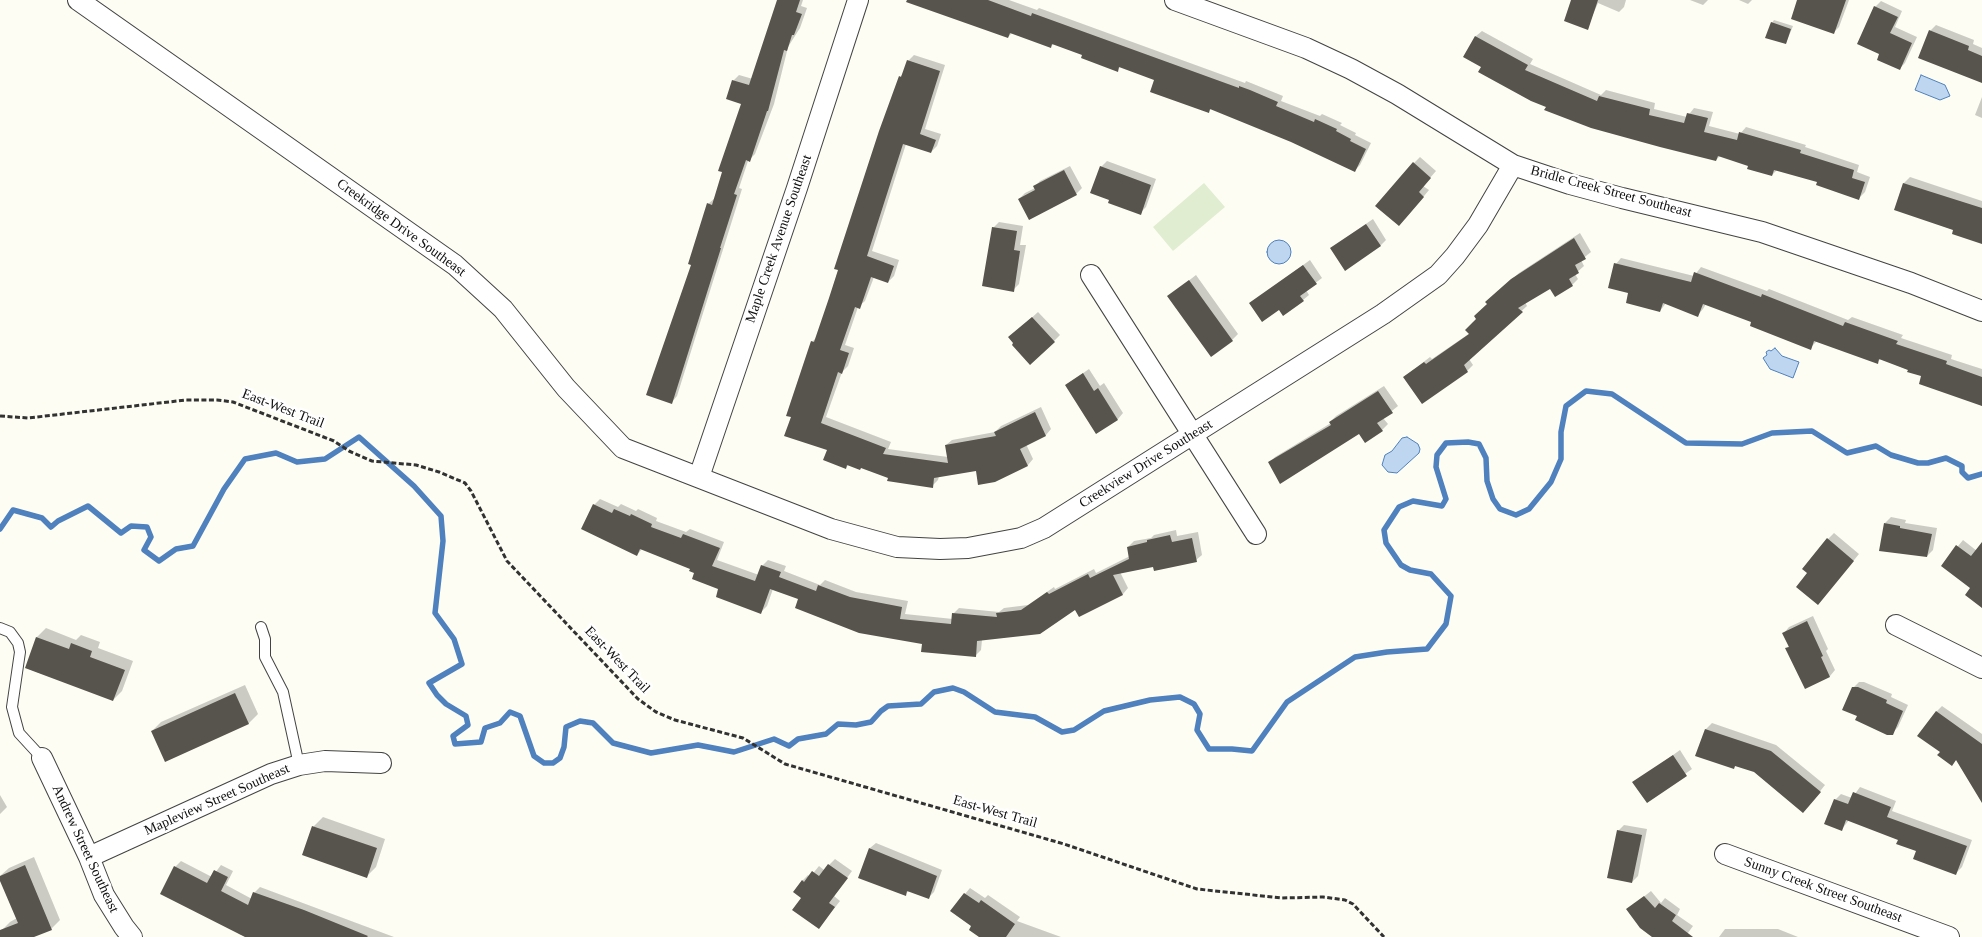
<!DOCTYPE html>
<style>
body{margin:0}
canvas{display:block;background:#fefdf4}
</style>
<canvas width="1982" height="937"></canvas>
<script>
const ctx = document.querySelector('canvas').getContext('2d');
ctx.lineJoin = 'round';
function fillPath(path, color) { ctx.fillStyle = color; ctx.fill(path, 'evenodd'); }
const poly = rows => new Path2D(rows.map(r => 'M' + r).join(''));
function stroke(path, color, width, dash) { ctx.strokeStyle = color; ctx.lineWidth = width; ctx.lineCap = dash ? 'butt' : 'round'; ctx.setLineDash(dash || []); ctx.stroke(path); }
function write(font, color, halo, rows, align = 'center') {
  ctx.font = font + ' Georgia,serif'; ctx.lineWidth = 5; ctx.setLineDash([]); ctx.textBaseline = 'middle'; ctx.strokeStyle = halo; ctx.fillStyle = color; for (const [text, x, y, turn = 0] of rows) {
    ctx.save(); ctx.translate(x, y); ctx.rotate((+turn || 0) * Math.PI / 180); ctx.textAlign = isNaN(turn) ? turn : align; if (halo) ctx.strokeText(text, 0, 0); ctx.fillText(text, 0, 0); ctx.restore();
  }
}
fillPath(poly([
 [1204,183,1225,207,1173,251,1153,227]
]), '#e0edd1');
const water = poly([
 [1921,75,1945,85,1950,96,1940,100,1915,90,1921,75],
 '1267 252a12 12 0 1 1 24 0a12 12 0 1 1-24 0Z',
 [1775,348,1782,356,1799,362,1793,378,1770,369,1763,358,1767,355,1766,352,1769,350,1771,351,1775,348],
 [1407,437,1418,444,1420,449,1419,453,1397,473,1388,472,1382,465,1385,455,1392,451,1402,438,1407,437]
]);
fillPath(water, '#bed6ef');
stroke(water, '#4e81be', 1);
fillPath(poly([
 [779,0,803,0,801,6,807,8,800,28,788,47,774,104,755,154,748,161,739,188,742,189,677,396,672,402,693,265,708,204,715,198,743,103,733,81,739,75,753,79],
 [909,0,1009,0,1037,10,1039,8,1245,83,1246,81,1283,96,1281,101,1320,116,1322,114,1342,123,1340,125,1356,133,1355,135,1371,143,1360,165,1354,171,1291,141,1212,108,1209,111,1156,79,1121,66,1117,70,1084,55,1054,44,1051,46,1012,33,1008,37],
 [1573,0,1626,0,1624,7,1619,12,1598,3,1587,28],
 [1690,0,1708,0,1703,5],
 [1739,0,1752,0,1748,4],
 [1799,0,1849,0,1839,27,1833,33],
 [1881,1,1902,11,1895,27,1917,37,1905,63,1899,69,1881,53,1875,7],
 [1774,20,1793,26,1786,43,1772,23],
 [1936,25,1974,40,1973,44,1982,48,1982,58,1930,31],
 [1482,31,1533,59,1530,64,1601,95,1606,90,1655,103,1654,109,1687,117,1694,108,1713,112,1709,126,1740,134,1746,127,1806,145,1805,147,1859,165,1857,172,1870,177,1865,192,1859,198,1818,181,1777,170,1772,175,1750,165,1720,156,1716,160,1548,106,1483,66,1476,36],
 [914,55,945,65,925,129,941,134,937,146,931,152,906,144,872,251,899,260,894,276,888,282,874,277,865,301,858,307,845,345,854,348,848,366,842,372,826,417,891,442,888,449,948,457,946,445,952,440,995,432,1001,426,1041,407,1051,429,1046,435,1026,444,1033,459,1028,465,995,481,977,469,939,476,938,480,932,486,889,477,862,467,849,464,846,468,829,450,786,435,812,342,817,337,900,77,904,73,908,61],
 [1982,97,1982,118,1975,115],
 [1420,157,1436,171,1423,186,1429,190,1405,219,1414,163],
 [1107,161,1156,179,1146,207,1140,213,1101,167],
 [1070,166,1082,188,1076,194,1019,199,1025,193,1035,188,1034,187,1040,181],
 [1910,177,1982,201,1982,240,1896,209,1904,183],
 [1373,219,1386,240,1381,245,1331,248],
 [999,222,1023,226,1020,245,1026,245,1019,284,1013,290,993,228],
 [1580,233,1591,252,1581,260,1584,266,1575,274,1578,279,1572,285,1550,287,1525,302,1527,306,1469,359,1473,365,1467,371,1404,377,1430,357,1432,359,1470,333,1492,297,1519,273],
 [1621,258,1694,276,1701,267,1767,291,1769,289,1848,320,1852,317,1903,335,1901,338,1952,355,1951,359,1982,369,1982,406,1923,376,1881,359,1877,362,1817,341,1810,348,1753,322,1706,304,1703,309,1698,315,1666,303,1660,311,1630,292,1616,264],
 [1310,260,1322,278,1306,290,1309,295,1303,300,1279,309,1251,303],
 [1196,275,1238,334,1232,340,1169,296],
 [1038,312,1060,335,1054,341,1016,332],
 [1089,369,1100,386,1104,383,1123,413,1118,419,1096,432,1066,385],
 [1384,386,1398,406,1383,418,1388,424,1382,430,1360,432,1269,463,1275,457,1331,423,1330,422,1336,416],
 [600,499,618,507,621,504,636,511,638,509,657,518,656,521,686,532,690,529,724,542,717,560,759,575,762,566,768,560,786,566,784,571,820,585,825,580,856,592,908,601,905,614,953,619,953,614,959,608,999,612,1004,608,1028,605,1054,587,1055,589,1094,569,1096,573,1130,556,1128,547,1134,541,1151,538,1154,535,1176,530,1177,536,1198,532,1202,555,1196,560,1154,565,1120,572,1128,588,1123,594,1079,616,1075,609,982,640,981,650,975,656,923,643,773,589,767,606,761,612,720,589,691,568,642,549,637,555,594,505],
 [1891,517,1906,520,1905,523,1937,528,1933,550,1927,556,1885,523],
 [1834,533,1859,554,1818,604,1828,539],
 [1963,540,1977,551,1982,545,1982,606,1972,588,1942,566],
 [1813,616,1828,649,1826,651,1835,670,1830,676,1806,687,1787,648,1789,646,1784,633,1789,627],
 [46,628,76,640,81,635,100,642,98,648,133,661,122,691,113,700,26,668,37,637],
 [1859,682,1864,682,1892,694,1891,697,1908,705,1898,727,1892,733,1859,715,1853,688],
 [245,685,258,714,249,723,165,760,152,731,161,722],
 [1942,706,1982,734,1982,749,1957,759,1952,764,1941,751,1936,712],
 [1712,723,1776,745,1825,785,1809,805,1754,771,1736,765,1734,767,1697,755,1706,729],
 [1680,750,1692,769,1647,801,1634,783],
 [1860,787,1896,801,1892,811,1972,840,1962,867,1956,873,1899,839,1849,820,1842,829,1835,800,1841,794,1852,798],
 [0,795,7,807,0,814],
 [323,817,385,839,376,867,367,876,304,854,314,826],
 [1624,825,1647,829,1638,876,1632,882,1618,831],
 [876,843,942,870,934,892,928,898,909,891,905,894,870,848],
 [34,857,60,920,51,929,31,937,3,937,1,931,10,922,17,918,0,876,9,868],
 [835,859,852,871,834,896,840,901,819,928,802,898,802,881,808,875,810,877,819,866,824,870],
 [181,861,212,877,221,865,233,871,226,885,252,899,254,893,260,887,394,937,247,937,239,934,175,867],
 [970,888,985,898,988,895,1020,917,1017,921,1061,937,981,937,973,926,965,894],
 [1651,891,1661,903,1665,898,1680,909,1677,915,1693,926,1685,937,1655,937,1627,910],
 [1725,929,1778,929,1798,937,1719,937]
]), '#0003');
stroke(poly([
 [0,529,13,510,42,518,51,527,58,521,88,506,121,533,131,526,147,527,151,537,144,550,159,561,176,549,193,546,224,489,245,459,276,453,297,462,325,459,359,437,414,486,441,516,443,541,435,613,454,639,462,664,429,683,437,695,446,704,466,716,468,725,453,736,455,744,481,742,485,728,500,723,510,712,520,716,534,756,544,763,553,763,560,758,564,747,566,727,580,721,593,723,613,743,651,753,698,745,734,752,774,739,789,746,798,739,826,734,838,724,856,725,871,722,881,711,888,706,921,704,934,692,953,688,964,692,995,712,1035,717,1062,732,1074,730,1104,711,1150,700,1180,697,1194,704,1200,714,1197,730,1209,749,1232,749,1252,751,1287,702,1355,657,1387,652,1427,649,1446,624,1451,596,1431,574,1410,570,1401,565,1386,543,1384,530,1399,507,1413,501,1442,506,1446,499,1436,467,1437,455,1446,443,1468,442,1479,444,1486,458,1487,481,1493,499,1500,509,1516,515,1529,509,1551,482,1561,459,1561,432,1566,406,1586,391,1612,394,1686,443,1742,444,1772,433,1812,431,1847,453,1876,446,1891,455,1918,463,1928,463,1946,458,1962,466,1962,472,1968,478,1982,474]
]), '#4e81be', 5.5);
fillPath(poly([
 [777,0,800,0,796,12,802,14,794,35,792,35,787,51,784,50,768,111,767,111,750,162,746,160,734,194,737,195,720,248,721,248,672,404,646,395,691,265,688,264,707,203,712,205,722,172,718,171,741,104,726,99,732,80,749,85],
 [907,0,988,0,1031,16,1032,13,1239,88,1239,86,1250,90,1278,102,1276,106,1314,122,1315,119,1337,129,1336,131,1351,139,1350,141,1366,149,1355,172,1291,142,1210,109,1209,113,1150,92,1154,80,1119,67,1118,72,1081,58,1082,55,1052,44,1051,48,1010,33,1008,38,906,2],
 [1571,0,1598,0,1588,30,1564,21],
 [1797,0,1846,0,1834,34,1791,19],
 [1874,6,1898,17,1890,33,1912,43,1900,70,1877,60,1879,54,1857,44],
 [1771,22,1791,29,1786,44,1765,38],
 [1929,30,1969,46,1968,50,1982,56,1982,83,1918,58],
 [1475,36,1528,65,1525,70,1597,101,1599,96,1650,109,1649,115,1684,123,1687,113,1708,118,1704,132,1737,140,1739,132,1801,150,1800,153,1854,170,1852,178,1865,182,1859,200,1816,185,1817,182,1774,170,1772,176,1747,169,1748,166,1718,156,1716,161,1660,147,1591,128,1544,110,1546,107,1531,101,1478,72,1481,67,1463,57],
 [907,60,940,71,920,134,936,140,931,153,903,144,867,256,894,266,888,283,871,277,860,309,855,307,840,350,849,353,842,374,838,372,821,423,886,448,883,454,948,463,945,445,996,436,994,432,1035,412,1046,436,1020,449,1028,466,995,482,978,485,976,471,934,478,933,488,887,481,888,478,861,468,860,470,847,465,846,469,823,460,827,450,784,436,791,417,786,416,811,341,814,342,829,298,838,270,834,269,879,131,899,76,901,77],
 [1413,162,1431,178,1419,192,1424,197,1399,226,1375,206],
 [1100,166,1151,185,1141,215,1108,203,1109,200,1090,193],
 [1064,170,1077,195,1029,220,1018,199,1035,190,1033,186],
 [1903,183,1982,208,1982,244,1952,234,1953,230,1894,210],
 [1366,224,1381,246,1345,271,1330,248],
 [992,227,1017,231,1014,250,1020,251,1014,292,982,286],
 [1574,238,1586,259,1575,265,1579,273,1569,279,1573,286,1555,297,1550,289,1518,308,1523,312,1464,365,1468,372,1422,404,1403,377,1424,362,1426,364,1469,334,1465,330,1476,319,1474,316,1487,304,1485,302,1511,279],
 [1614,263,1691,282,1694,272,1761,297,1762,294,1843,326,1845,322,1898,341,1896,344,1947,361,1946,364,1982,377,1982,406,1919,384,1921,376,1907,372,1908,370,1879,359,1878,364,1814,341,1811,350,1750,326,1751,322,1703,304,1698,317,1663,303,1660,312,1626,303,1628,293,1608,288],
 [1303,265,1317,284,1300,296,1304,301,1283,316,1279,310,1262,322,1249,303],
 [1189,280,1233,341,1211,357,1167,296],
 [1032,317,1055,342,1030,365,1012,345,1013,343,1008,337],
 [1083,373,1094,391,1098,388,1118,420,1096,434,1065,385],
 [1378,391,1393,413,1377,423,1383,431,1365,443,1359,434,1280,484,1268,462,1331,425,1329,422],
 [593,504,612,513,614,509,630,516,631,514,652,524,651,527,681,538,683,534,720,548,712,566,755,581,761,565,781,572,779,577,816,591,818,585,850,597,902,607,900,619,951,624,952,613,997,617,996,613,1021,610,1047,592,1049,594,1088,574,1090,578,1129,559,1127,547,1147,542,1147,540,1170,535,1172,542,1192,538,1197,562,1154,571,1153,567,1113,575,1123,595,1079,617,1075,610,1040,634,977,641,976,657,921,652,922,644,859,633,795,608,798,599,770,589,761,614,716,597,718,589,692,579,694,573,689,571,690,569,640,549,637,556,581,529],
 [1884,523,1900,526,1900,528,1932,534,1927,557,1879,551],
 [1827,538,1854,561,1818,605,1796,587,1807,573,1802,569],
 [1982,542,1982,608,1965,595,1970,588,1941,566,1956,545,1971,556],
 [1807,621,1823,656,1821,657,1830,677,1805,689,1785,648,1789,647,1782,633],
 [36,637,69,649,71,643,92,651,90,657,125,670,113,701,25,668],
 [1852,687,1858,687,1887,700,1886,703,1903,711,1893,735,1887,735,1855,720,1857,716,1842,710],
 [235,693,249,724,165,762,151,731],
 [1936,711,1982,744,1982,803,1956,760,1952,766,1937,755,1940,752,1917,736],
 [1705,729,1771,751,1821,792,1803,813,1754,772,1735,766,1734,769,1695,756],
 [1673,755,1687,776,1647,803,1632,782],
 [1853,792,1891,807,1887,817,1967,846,1956,875,1913,859,1916,851,1896,844,1898,840,1846,820,1842,831,1824,824,1834,799,1848,804],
 [312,826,377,848,367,878,302,855],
 [1617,830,1642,835,1632,883,1607,878],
 [869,848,937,876,929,899,907,891,906,896,858,878],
 [828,864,848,878,829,903,835,907,819,929,792,910,801,898,793,892,802,880,804,882,812,871,819,876],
 [25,865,52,930,34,937,0,937,0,930,18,923,0,881,0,876],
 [174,866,207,883,214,870,228,877,221,891,248,905,253,892,304,910,368,936,367,937,245,937,160,894],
 [964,893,979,903,981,900,1015,924,1006,937,979,937,969,930,971,926,950,911],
 [1644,896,1655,908,1659,903,1676,915,1672,921,1693,937,1652,937,1640,928,1626,909]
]), '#57534d');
const lane = poly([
 [261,627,265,639,265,657,283,692,299,765],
 [0,628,10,632,18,643,20,652,12,707,19,733,42,758]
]);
const street = poly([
 [78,0,455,265,503,309,566,388,623,448,831,529,897,547,940,549,968,548,1021,538,1044,528,1383,314,1438,275,1455,256,1478,225,1513,165],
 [1175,0,1306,48,1351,69,1397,94,1513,165,1570,184,1622,198,1762,232,1911,283,1982,311],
 [1091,275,1256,534],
 [699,477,797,188,858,0],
 [1896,625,1982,668],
 [42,758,89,857,104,895,124,927,132,937],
 [1725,854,1949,937],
 [89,857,271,774,299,765,325,761,381,763]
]);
stroke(lane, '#434343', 12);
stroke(street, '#434343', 22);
stroke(poly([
 [0,416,28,418,186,400,217,400,233,402,334,441,349,451,372,461,416,465,439,472,465,483,471,491,507,561,638,699,656,712,675,720,743,738,785,764,1064,844,1197,889,1282,898,1323,897,1345,900,1353,904,1384,937]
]), '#323232', 3, [5, 2.5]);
stroke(lane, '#fff', 10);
stroke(street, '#fff', 20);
write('14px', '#101010', '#fff', [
 ["Bridle Creek Street Southeast",1611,192,15],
 ["Creekridge Drive Southeast",401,228,36],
 ["Maple Creek Avenue Southeast",779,239,-71],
 ["East-West Trail",283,409,21],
 ["Creekview Drive Southeast",1146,464,-32],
 ["East-West Trail",617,660,46],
 ["Mapleview Street Southeast",217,800,-24],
 ["East-West Trail",995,812,16],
 ["Andrew Street Southeast",85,849,65],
 ["Sunny Creek Street Southeast",1823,890,20]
]);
</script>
